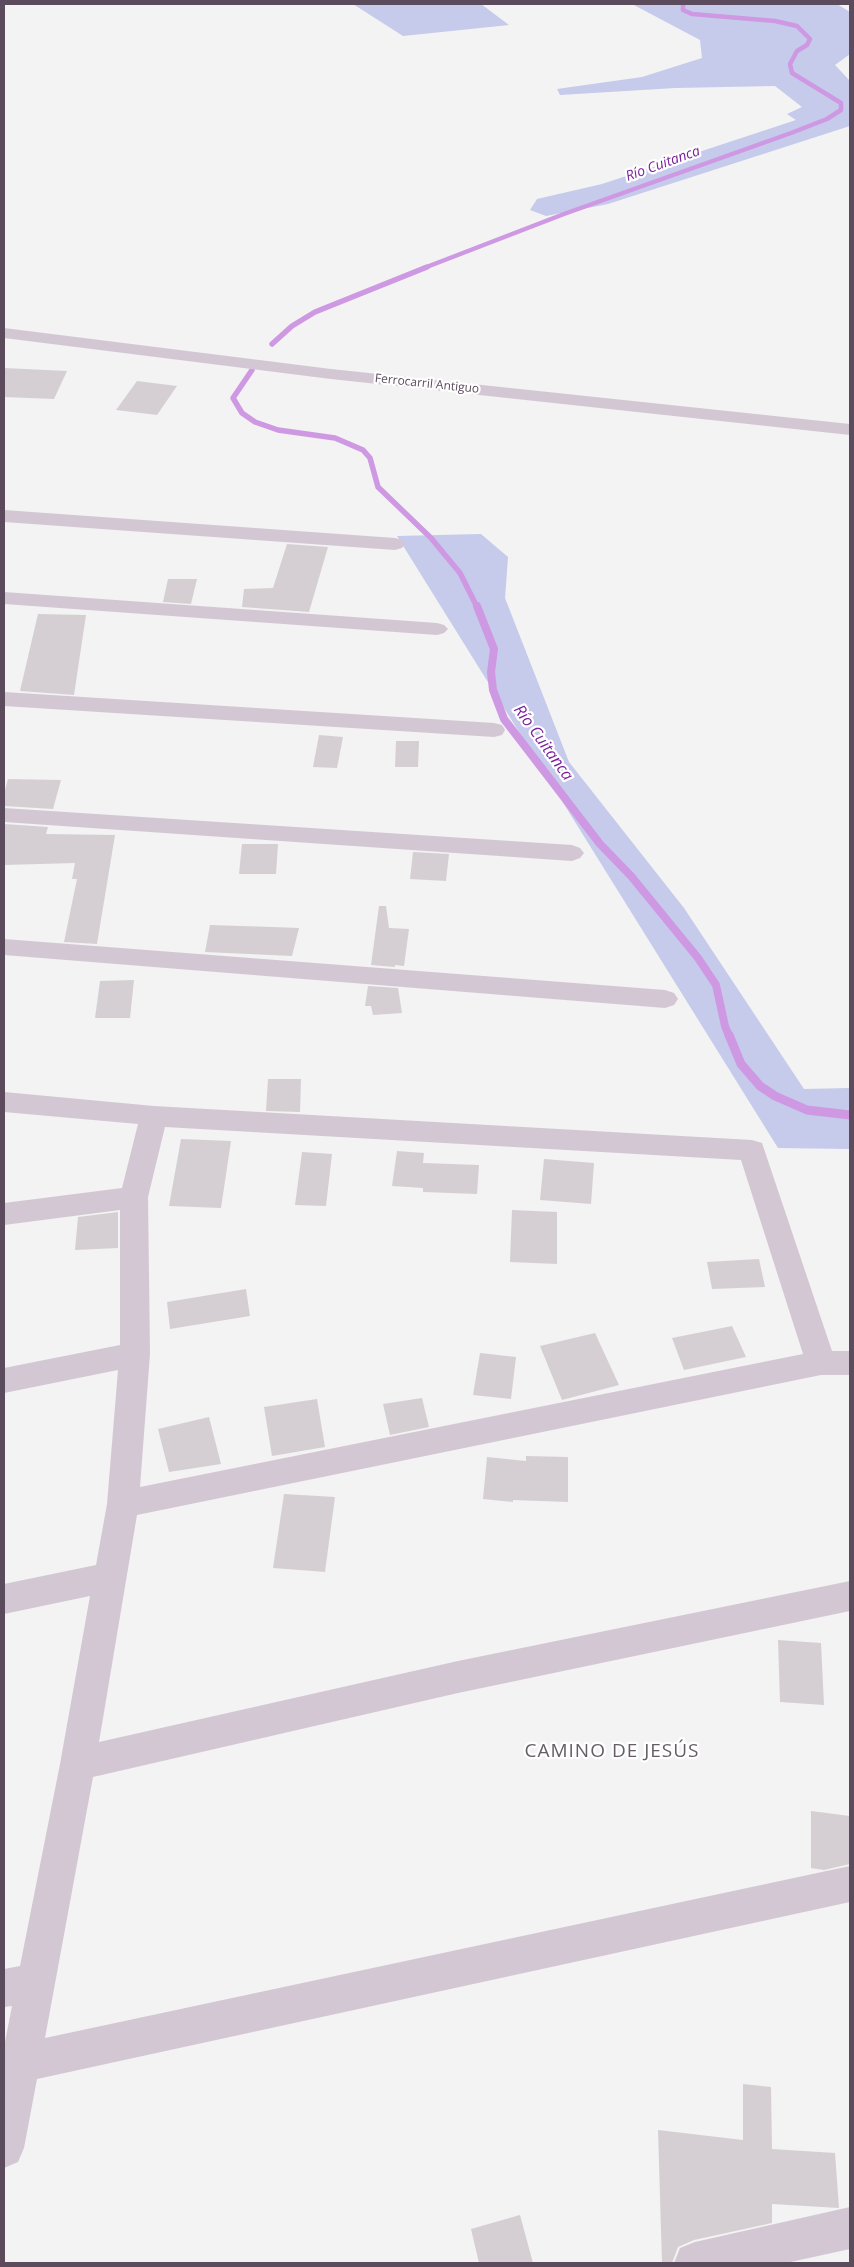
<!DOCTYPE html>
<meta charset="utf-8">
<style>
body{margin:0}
#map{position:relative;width:854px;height:2267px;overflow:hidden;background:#f2f3f2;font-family:"Open Sans",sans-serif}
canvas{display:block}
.frame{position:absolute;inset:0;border:5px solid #5c4b5d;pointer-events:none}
</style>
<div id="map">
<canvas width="854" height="2267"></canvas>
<div class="frame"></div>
</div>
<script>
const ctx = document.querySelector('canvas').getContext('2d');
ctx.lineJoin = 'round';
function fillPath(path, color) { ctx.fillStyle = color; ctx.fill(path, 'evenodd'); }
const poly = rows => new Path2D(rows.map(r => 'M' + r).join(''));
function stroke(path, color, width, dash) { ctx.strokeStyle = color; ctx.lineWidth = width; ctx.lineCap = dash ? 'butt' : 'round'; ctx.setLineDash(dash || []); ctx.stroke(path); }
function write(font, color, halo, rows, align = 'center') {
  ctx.font = font + ' "Open Sans",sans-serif'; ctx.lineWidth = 4.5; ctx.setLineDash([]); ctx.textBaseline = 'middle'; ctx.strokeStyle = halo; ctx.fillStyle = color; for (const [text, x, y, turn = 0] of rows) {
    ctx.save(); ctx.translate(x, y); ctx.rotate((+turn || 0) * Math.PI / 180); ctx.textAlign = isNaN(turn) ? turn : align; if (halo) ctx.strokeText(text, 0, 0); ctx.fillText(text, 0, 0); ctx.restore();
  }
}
fillPath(poly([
 [353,4,481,4,509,25,403,36],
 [632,4,837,4,850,12,850,54,835,65,850,81,850,126,608,204,546,216,530,210,537,199,602,184,796,120,787,114,802,107,775,86,675,88,560,95,557,89,642,77,702,58,700,40],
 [481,534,508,557,505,598,569,762,684,908,804,1089,850,1088,850,1149,778,1148,397,536]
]), '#c6caeb');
stroke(poly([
 [424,268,564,214,791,133,827,119,841,110,841,103,792,73,790,64,797,51,807,45,810,39,797,26,775,21,692,14,683,10,683,4]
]), '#ce99e2', 4.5);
stroke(poly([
 [272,344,292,326,315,312,427,267],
 [252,370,233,398,242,413,255,422,278,430,335,438,363,450,370,458,378,487,431,538,460,573,477,607]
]), '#ce99e2', 5.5);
stroke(poly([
 [477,606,494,649,491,672,493,690,504,719,600,844,631,876,698,958,716,985,725,1026,729,1036]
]), '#ce99e2', 8);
stroke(poly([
 [729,1035,741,1064,760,1086,775,1096,807,1110,850,1115]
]), '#ce99e2', 9);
fillPath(poly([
 [4,368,67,371,54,399,4,397],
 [137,381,177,386,157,415,116,410],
 [287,544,328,547,309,612,242,607,244,589,273,588],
 [168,579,197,579,191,604,163,602],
 [38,614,86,615,74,695,20,691],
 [319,735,343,737,337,768,313,767],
 [396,741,419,741,418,767,395,767],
 [8,779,61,780,53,809,4,806,4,794],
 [4,824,48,827,46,834,115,835,97,944,64,942,77,879,72,879,75,863,4,865],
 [242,844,278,844,276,874,239,874],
 [413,852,449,854,446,881,410,879],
 [379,906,386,906,389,928,409,929,404,966,395,965,395,967,371,965],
 [210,925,272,927,299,928,292,956,205,952],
 [134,980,130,1018,95,1018,100,981],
 [368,986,398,988,402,1013,373,1015,371,1006,365,1006],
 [268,1079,301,1079,300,1112,266,1111],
 [181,1139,231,1141,221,1208,169,1206],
 [397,1151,424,1153,423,1163,479,1165,477,1194,423,1192,423,1188,392,1186],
 [302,1152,332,1154,326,1206,295,1205],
 [544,1159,594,1163,591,1204,540,1200],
 [512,1210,557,1212,557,1264,510,1262],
 [118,1212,118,1248,75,1250,78,1217],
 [759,1259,765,1287,712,1289,707,1262],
 [246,1289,250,1316,170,1329,167,1302],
 [732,1326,746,1357,684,1370,672,1338],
 [595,1333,619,1385,562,1400,540,1346],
 [480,1353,516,1357,511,1399,473,1395],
 [422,1398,429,1427,390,1435,383,1404],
 [317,1399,325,1447,272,1456,264,1407],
 [209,1417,221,1464,169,1472,158,1429],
 [526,1456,568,1457,568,1502,513,1500,513,1502,483,1499,487,1457,526,1461],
 [284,1494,335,1497,325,1572,273,1568],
 [778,1640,821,1643,824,1705,780,1702],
 [811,1811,850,1816,850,1864,824,1870,811,1868],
 [743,2084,771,2087,772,2149,835,2153,839,2208,772,2204,772,2223,694,2240,678,2247,672,2263,662,2263,658,2130,743,2140],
 [520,2215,533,2263,479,2263,471,2229]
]), '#d5cfd4');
fillPath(poly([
 [4,328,331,369,850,424,850,435,331,379,4,338,4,328],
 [4,510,395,538,402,540,405,544,402,548,395,550,4,522,4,510],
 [4,592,437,623,444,625,448,629,444,633,437,635,4,604,4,592],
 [4,692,494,723,502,725,505,730,502,735,494,737,4,706,4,692],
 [4,808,572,845,580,848,584,853,580,858,572,861,4,822,4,808],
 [4,939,665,990,674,993,678,999,674,1005,665,1008,4,955,4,939],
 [4,1092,154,1106,752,1140,762,1143,832,1351,850,1351,850,1375,821,1375,137,1515,99,1742,458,1661,850,1581,850,1611,458,1693,93,1777,45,2038,850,1866,850,1902,37,2079,24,2148,18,2162,4,2168,4,2047,12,2006,4,2007,4,1969,20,1966,60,1764,90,1596,4,1614,4,1584,96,1565,107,1504,118,1370,4,1393,4,1368,120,1345,120,1210,4,1225,4,1203,122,1188,138,1124,4,1112,4,1092],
 [165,1127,741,1160,803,1354,140,1487,150,1354,148,1197,165,1127],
 [850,2207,850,2249,786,2263,674,2263,680,2248,695,2242,850,2207]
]), '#d4c7d4');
write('12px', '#5c4b5d', '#fff', [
 ["Ferrocarril Antiguo",427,384,6]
]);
write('italic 14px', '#7b1f9c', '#fff', [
 ["Río Cuitanca",663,164,-20]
]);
write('italic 16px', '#7b1f9c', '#fff', [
 ["Río Cuitanca",543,743,54]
]);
ctx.letterSpacing = '1px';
write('19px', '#655f65', '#fff', [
 ["CAMINO DE JESÚS",612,1752]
]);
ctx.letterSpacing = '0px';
</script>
